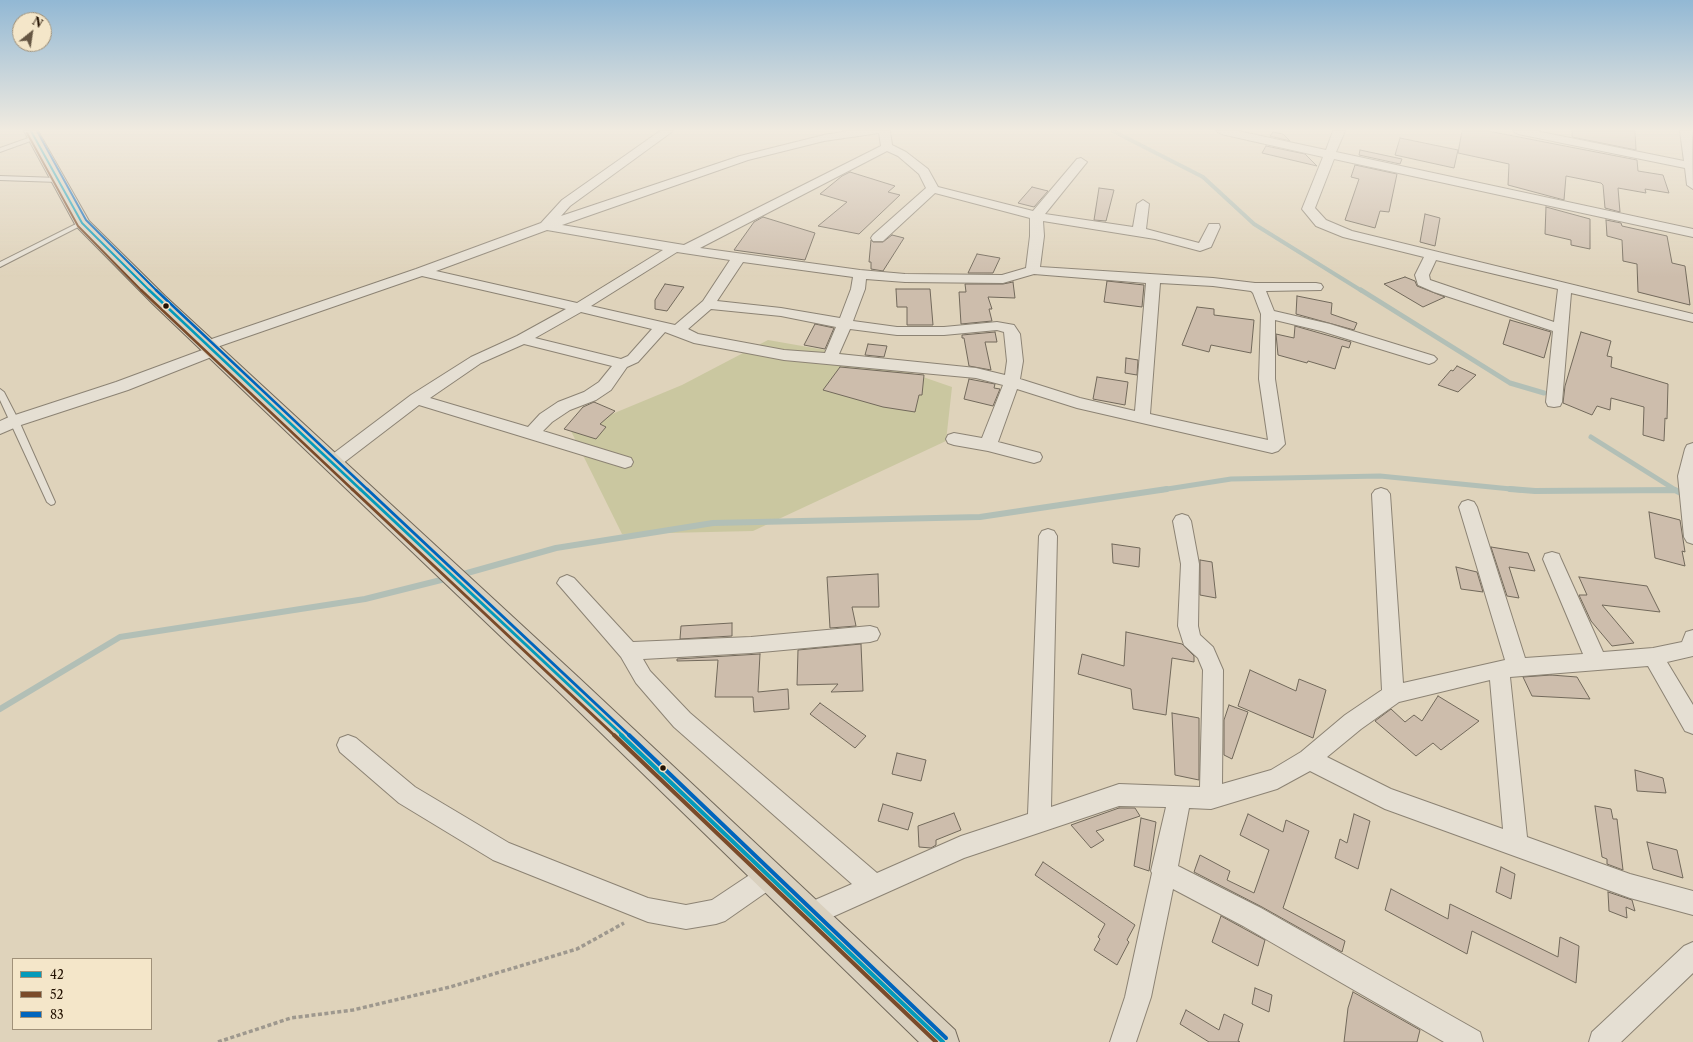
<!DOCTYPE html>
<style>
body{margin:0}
#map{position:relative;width:1693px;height:1042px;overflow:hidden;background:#dfd3bb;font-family:"Libre Caslon Text",serif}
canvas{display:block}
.legend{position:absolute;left:12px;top:958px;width:140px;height:72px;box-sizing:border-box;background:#f4e6c9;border:1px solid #a09179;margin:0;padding:5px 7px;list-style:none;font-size:12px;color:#231202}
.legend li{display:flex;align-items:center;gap:8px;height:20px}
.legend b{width:20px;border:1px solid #a09179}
.north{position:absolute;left:12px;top:12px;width:40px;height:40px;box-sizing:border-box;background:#f4e6c9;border:1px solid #a09179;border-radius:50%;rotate:30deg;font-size:11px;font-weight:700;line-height:16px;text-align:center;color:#231202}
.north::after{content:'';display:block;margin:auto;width:14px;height:18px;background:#655643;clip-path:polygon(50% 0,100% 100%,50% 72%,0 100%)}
</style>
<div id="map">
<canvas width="1693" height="1042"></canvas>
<ul class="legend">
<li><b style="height:5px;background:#049aba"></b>42</li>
<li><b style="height:5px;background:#7a4b2a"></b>52</li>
<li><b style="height:5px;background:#0065bd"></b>83</li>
</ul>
<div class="north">N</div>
</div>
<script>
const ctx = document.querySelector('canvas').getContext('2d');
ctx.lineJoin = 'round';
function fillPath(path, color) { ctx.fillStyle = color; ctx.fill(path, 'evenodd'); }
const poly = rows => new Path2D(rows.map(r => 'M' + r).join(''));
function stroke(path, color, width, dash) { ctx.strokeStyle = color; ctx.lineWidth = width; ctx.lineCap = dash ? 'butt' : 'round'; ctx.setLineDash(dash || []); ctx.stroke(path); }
fillPath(poly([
 [768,340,865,357,952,387,946,441,753,531,622,534,571,431,682,385]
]), '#cac7a0');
stroke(poly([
 [1113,131,1203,177,1254,224,1362,291]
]), '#b2bfb6', 4);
stroke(poly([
 [1361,290,1510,383,1544,393],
 [1591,437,1674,489],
 [1161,490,1231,479,1380,476,1521,490]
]), '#b2bfb6', 5);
stroke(poly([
 [1510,489,1535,491,1675,490,1693,499],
 [460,575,556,548,713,523,980,517,1167,489],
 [0,709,120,637,365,599,449,578]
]), '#b2bfb6', 6);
const building = poly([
 [1462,131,1488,131,1637,160,1638,171,1663,175,1669,193,1645,189,1646,193,1618,188,1620,212,1605,208,1603,185,1601,183,1566,176,1564,200,1508,185,1509,164,1458,153,1462,131],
 [1572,131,1635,131,1636,150,1572,137,1572,131],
 [1273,132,1283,134,1290,141,1270,136,1273,132],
 [1400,138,1458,150,1454,168,1395,155,1400,138],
 [1266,146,1305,154,1317,166,1262,153,1266,146],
 [1360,150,1402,159,1400,164,1359,155,1360,150],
 [1355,165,1397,174,1389,212,1380,211,1375,228,1345,220,1359,179,1351,177,1355,165],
 [850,172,895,186,888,192,900,195,859,234,818,226,847,202,820,194,842,176,850,172],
 [1032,187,1048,191,1034,207,1018,203,1032,187],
 [1099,188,1114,190,1106,221,1094,220,1099,188],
 [1546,207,1590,219,1590,249,1571,245,1571,240,1545,234,1546,207],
 [1425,214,1440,218,1435,246,1420,242,1425,214],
 [763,217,815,233,805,260,734,250,754,222,763,217],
 [1606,220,1621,223,1622,226,1667,236,1672,263,1685,266,1690,305,1638,292,1637,264,1623,261,1622,240,1607,236,1606,220],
 [892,235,904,238,883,271,871,269,871,262,869,262,871,240,873,242,883,242,892,235],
 [977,254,1000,258,993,273,968,273,977,254],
 [1405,277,1415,281,1417,286,1445,297,1423,307,1384,284,1405,277],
 [1107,281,1144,285,1142,307,1104,302,1107,281],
 [1013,282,1015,298,988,297,992,309,989,309,992,321,961,324,959,292,966,292,965,284,1003,284,1013,282],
 [665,284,684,287,667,311,655,309,655,300,665,284],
 [896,289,930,289,933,325,907,325,907,307,897,307,896,289],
 [1297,296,1332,303,1331,314,1357,323,1354,330,1296,314,1297,296],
 [1197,307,1214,309,1214,315,1254,320,1251,353,1211,345,1209,352,1182,345,1197,307],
 [1510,320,1551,332,1544,358,1503,344,1510,320],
 [815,324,834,328,825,349,804,345,815,324],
 [1295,326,1351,342,1349,348,1342,346,1335,369,1308,361,1307,363,1278,355,1276,334,1294,338,1295,326],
 [995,332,997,342,985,342,991,370,969,366,964,338,962,338,962,335,995,332],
 [1581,332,1611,341,1607,356,1612,357,1611,367,1668,384,1667,419,1665,418,1664,441,1643,435,1644,407,1611,398,1610,410,1597,406,1592,415,1563,403,1565,386,1581,332],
 [868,344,887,346,884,357,865,355,868,344],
 [1126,358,1138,360,1137,375,1125,373,1126,358],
 [1457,366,1476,375,1458,392,1438,385,1451,370,1453,371,1457,366],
 [840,367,924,375,922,395,919,395,915,412,883,407,823,390,840,367],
 [1097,377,1128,382,1125,405,1093,399,1097,377],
 [969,379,995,384,994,388,1000,389,993,406,964,399,969,379],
 [594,402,615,411,600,424,606,427,596,439,564,429,583,407,594,402],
 [1649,512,1680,520,1685,552,1682,551,1685,566,1655,558,1649,512],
 [1112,544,1140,548,1139,567,1113,563,1112,544],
 [1491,547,1528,553,1535,571,1509,567,1519,598,1507,596,1491,547],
 [1200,560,1212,562,1216,598,1200,595,1200,560],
 [1456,567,1477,572,1483,592,1461,589,1456,567],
 [878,574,879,607,852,607,856,626,830,628,827,577,878,574],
 [1579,577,1647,586,1660,612,1602,605,1634,643,1612,646,1591,621,1579,595,1587,595,1579,577],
 [732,623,732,636,680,639,681,626,732,623],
 [1126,632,1182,644,1194,656,1194,662,1172,658,1166,715,1133,709,1131,689,1078,674,1082,654,1124,666,1126,632],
 [861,644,863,691,831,692,838,684,797,685,798,650,861,644],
 [760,654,758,692,788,689,789,709,754,712,753,697,715,697,718,660,677,661,677,659,760,654],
 [1250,670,1296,691,1299,679,1326,690,1313,738,1238,706,1250,670],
 [1551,675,1577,677,1590,699,1532,696,1523,677,1551,675],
 [1438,696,1479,721,1441,750,1433,743,1416,756,1375,721,1391,709,1405,722,1414,715,1422,721,1438,696],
 [820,703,866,736,855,748,810,714,820,703],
 [1229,705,1248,712,1232,759,1224,755,1224,720,1229,705],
 [1172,713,1199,718,1199,780,1175,775,1172,713],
 [897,753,926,760,921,781,892,774,897,753],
 [1635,770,1663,778,1666,793,1637,791,1635,770],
 [883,804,913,813,908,830,878,821,883,804],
 [1595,806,1611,809,1613,819,1617,819,1623,870,1607,864,1607,859,1602,857,1595,806],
 [1119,808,1135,808,1140,816,1096,831,1104,840,1091,848,1071,825,1119,808],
 [954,813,961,830,936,840,936,845,931,848,919,847,918,826,954,813],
 [1248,814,1283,832,1286,820,1309,831,1283,908,1345,941,1342,952,1262,907,1194,872,1200,855,1230,871,1227,880,1254,893,1269,850,1240,835,1248,814],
 [1354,814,1370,821,1358,869,1335,858,1340,839,1347,843,1354,814],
 [1141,818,1156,822,1149,871,1134,866,1141,818],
 [1647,842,1677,850,1683,878,1653,869,1647,842],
 [1043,862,1135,925,1127,940,1129,942,1117,965,1094,950,1100,939,1098,937,1105,924,1035,875,1043,862],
 [1501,867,1515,874,1511,899,1496,892,1501,867],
 [1391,889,1448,919,1450,904,1558,957,1560,937,1579,946,1576,983,1472,931,1467,954,1385,910,1391,889],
 [1608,892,1632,900,1635,911,1626,907,1627,918,1609,911,1608,892],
 [1221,916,1265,940,1258,966,1212,942,1221,916],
 [1255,988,1272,995,1269,1012,1252,1004,1255,988],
 [1353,992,1420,1030,1417,1042,1344,1042,1348,1008,1353,992],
 [1186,1010,1219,1030,1224,1014,1243,1024,1238,1041,1240,1042,1209,1042,1180,1024,1186,1010]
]);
fillPath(building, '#cdbdac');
stroke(building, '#72695b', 1);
const lane = poly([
 [34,136,37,138,36,139,0,152,0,148,34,136],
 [0,176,58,178,61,180,58,182,0,180,0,176],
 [82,221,85,223,84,224,0,267,0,262,82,221],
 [0,389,4,392,19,421,55,502,54,504,51,505,47,502,0,400,0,389]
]);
const street = poly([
 [660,131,673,131,570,206,561,216,740,156,824,135,848,131,890,131,892,145,906,152,928,169,938,187,1033,211,1077,159,1081,158,1087,162,1045,214,1133,227,1137,204,1143,200,1149,204,1146,229,1199,243,1209,224,1219,224,1220,227,1211,247,1200,251,1155,239,1043,221,1044,236,1040,267,1213,278,1255,283,1316,283,1321,284,1323,287,1321,290,1266,291,1274,311,1330,324,1434,356,1437,359,1434,362,1429,364,1321,331,1275,320,1275,379,1285,444,1278,451,1272,453,1077,408,1017,389,998,442,1040,453,1042,457,1040,461,1034,463,988,451,954,445,948,443,946,439,948,435,954,433,982,438,1003,385,976,378,784,360,694,343,665,332,638,362,627,367,611,390,596,400,570,410,552,422,543,431,631,458,633,462,631,466,625,468,419,405,338,467,332,469,326,467,323,463,326,459,411,395,471,357,517,336,566,309,422,276,217,347,222,351,219,354,128,390,21,425,0,434,0,421,9,417,116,382,205,349,201,345,203,342,416,269,541,223,562,200,660,131],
 [879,133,881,146,684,245,562,225,748,160,824,141,879,133],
 [887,151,898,156,919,174,926,188,873,235,871,238,873,241,883,241,935,193,1030,218,1030,236,1026,268,1002,275,905,274,860,270,700,248,887,151],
 [547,230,663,250,577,303,436,271,547,230],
 [677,252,730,260,703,301,675,325,591,306,677,252],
 [743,262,853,277,851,289,840,318,781,308,717,301,743,262],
 [1034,274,1146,283,1135,411,1080,398,1020,379,1023,361,1020,334,1014,325,997,322,944,327,897,327,853,321,865,289,866,279,905,282,1003,283,1034,274],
 [1160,283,1213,286,1251,291,1253,293,1261,314,1259,379,1268,440,1150,414,1160,283],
 [711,309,781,316,836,327,825,353,784,350,698,334,688,329,711,309],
 [581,312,652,329,628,356,621,359,535,338,581,312],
 [850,329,897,335,944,335,997,330,1004,332,1007,361,1005,375,976,368,839,354,850,329],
 [524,344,612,366,599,382,584,392,558,402,540,414,528,427,430,398,481,363,524,344],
 [1216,131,1238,131,1326,150,1333,131,1345,131,1336,152,1693,229,1693,237,1334,159,1315,208,1326,220,1352,231,1693,314,1693,322,1571,293,1562,402,1560,406,1554,407,1548,406,1546,402,1553,331,1434,292,1418,285,1415,275,1424,257,1343,237,1316,226,1302,209,1323,157,1221,134,1216,131],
 [1436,260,1558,289,1554,322,1430,280,1429,275,1436,260],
 [1513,131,1536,131,1684,161,1680,131,1692,131,1693,189,1687,185,1685,168,1518,134,1513,131],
 [1693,443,1693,544,1687,542,1684,537,1678,476,1685,449,1687,445,1693,443],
 [1381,488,1387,490,1390,494,1403,683,1505,660,1459,507,1462,502,1468,500,1474,502,1477,507,1525,658,1583,654,1543,559,1545,554,1552,552,1559,554,1561,559,1603,652,1653,648,1682,642,1686,632,1693,630,1693,656,1667,662,1693,705,1693,734,1685,731,1648,666,1510,677,1527,837,1630,874,1693,891,1693,915,1630,898,1385,809,1310,771,1277,789,1211,809,1189,808,1178,866,1261,908,1480,1032,1483,1042,1444,1042,1243,926,1173,889,1151,997,1136,1042,1110,1042,1125,997,1152,873,1151,871,1166,807,1119,806,964,858,810,927,801,924,798,915,801,906,852,884,674,727,636,683,621,657,557,583,560,578,567,575,574,578,633,642,751,637,870,626,877,628,880,634,877,640,870,642,751,653,643,659,650,671,690,713,877,873,961,836,1028,814,1039,536,1042,531,1048,529,1054,531,1057,536,1051,807,1119,784,1200,787,1203,670,1198,658,1184,645,1178,626,1181,564,1173,521,1176,516,1182,514,1188,516,1191,521,1199,564,1198,626,1200,635,1213,647,1223,670,1222,784,1271,770,1301,752,1345,715,1382,690,1372,494,1375,490,1381,488],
 [1490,680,1503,829,1391,789,1327,757,1361,729,1399,702,1490,680],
 [348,735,356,738,415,787,509,843,648,898,686,905,712,900,760,868,769,864,778,868,781,876,778,884,725,921,716,924,686,929,648,922,493,860,399,803,340,752,337,745,340,738,348,735],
 [1693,942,1693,973,1621,1042,1589,1042,1592,1032,1684,946,1693,942]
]);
const highway = poly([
 [24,131,38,131,89,221,165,296,578,677,955,1030,959,1042,919,1042,560,693,153,304,76,226,24,131]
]);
stroke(lane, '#8c8374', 2);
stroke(street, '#8c8374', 2);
stroke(highway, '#72695b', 2);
stroke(poly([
 [218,1042,291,1018,353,1010,450,987,577,949,624,923]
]), '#9e988e', 3.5, [4, 2.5]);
fillPath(lane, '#e5dfd3');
fillPath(street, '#e5dfd3');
fillPath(highway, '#d9d0be');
stroke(poly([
 [31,131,82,223,150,291]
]), '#049aba', 2);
stroke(poly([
 [149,290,361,490]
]), '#049aba', 2.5);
stroke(poly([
 [360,489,623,736]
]), '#049aba', 3);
stroke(poly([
 [621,735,943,1042]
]), '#049aba', 4);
stroke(poly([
 [27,133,78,226,142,291]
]), '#7a4b2a', 2);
stroke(poly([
 [141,290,353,490]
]), '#7a4b2a', 2.5);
stroke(poly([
 [352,489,615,736]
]), '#7a4b2a', 3);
stroke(poly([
 [614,735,936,1042]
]), '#7a4b2a', 4);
stroke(poly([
 [37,131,86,220,157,291]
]), '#0065bd', 2);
stroke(poly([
 [156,290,368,490]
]), '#0065bd', 2.5);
stroke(poly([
 [367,489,630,736]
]), '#0065bd', 3);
stroke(poly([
 [629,735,946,1038]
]), '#0065bd', 4);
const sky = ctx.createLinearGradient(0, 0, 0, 277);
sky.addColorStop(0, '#92b8d4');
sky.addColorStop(0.47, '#f1ebe0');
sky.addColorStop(1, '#f1ebe000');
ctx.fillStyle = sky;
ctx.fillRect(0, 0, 1693, 277);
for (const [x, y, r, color] of [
 [166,306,3.5,"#231202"],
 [663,768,3.5,"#231202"]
]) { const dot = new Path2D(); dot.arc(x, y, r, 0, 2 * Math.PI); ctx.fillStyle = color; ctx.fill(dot); stroke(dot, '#f4e6c9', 1.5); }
</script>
